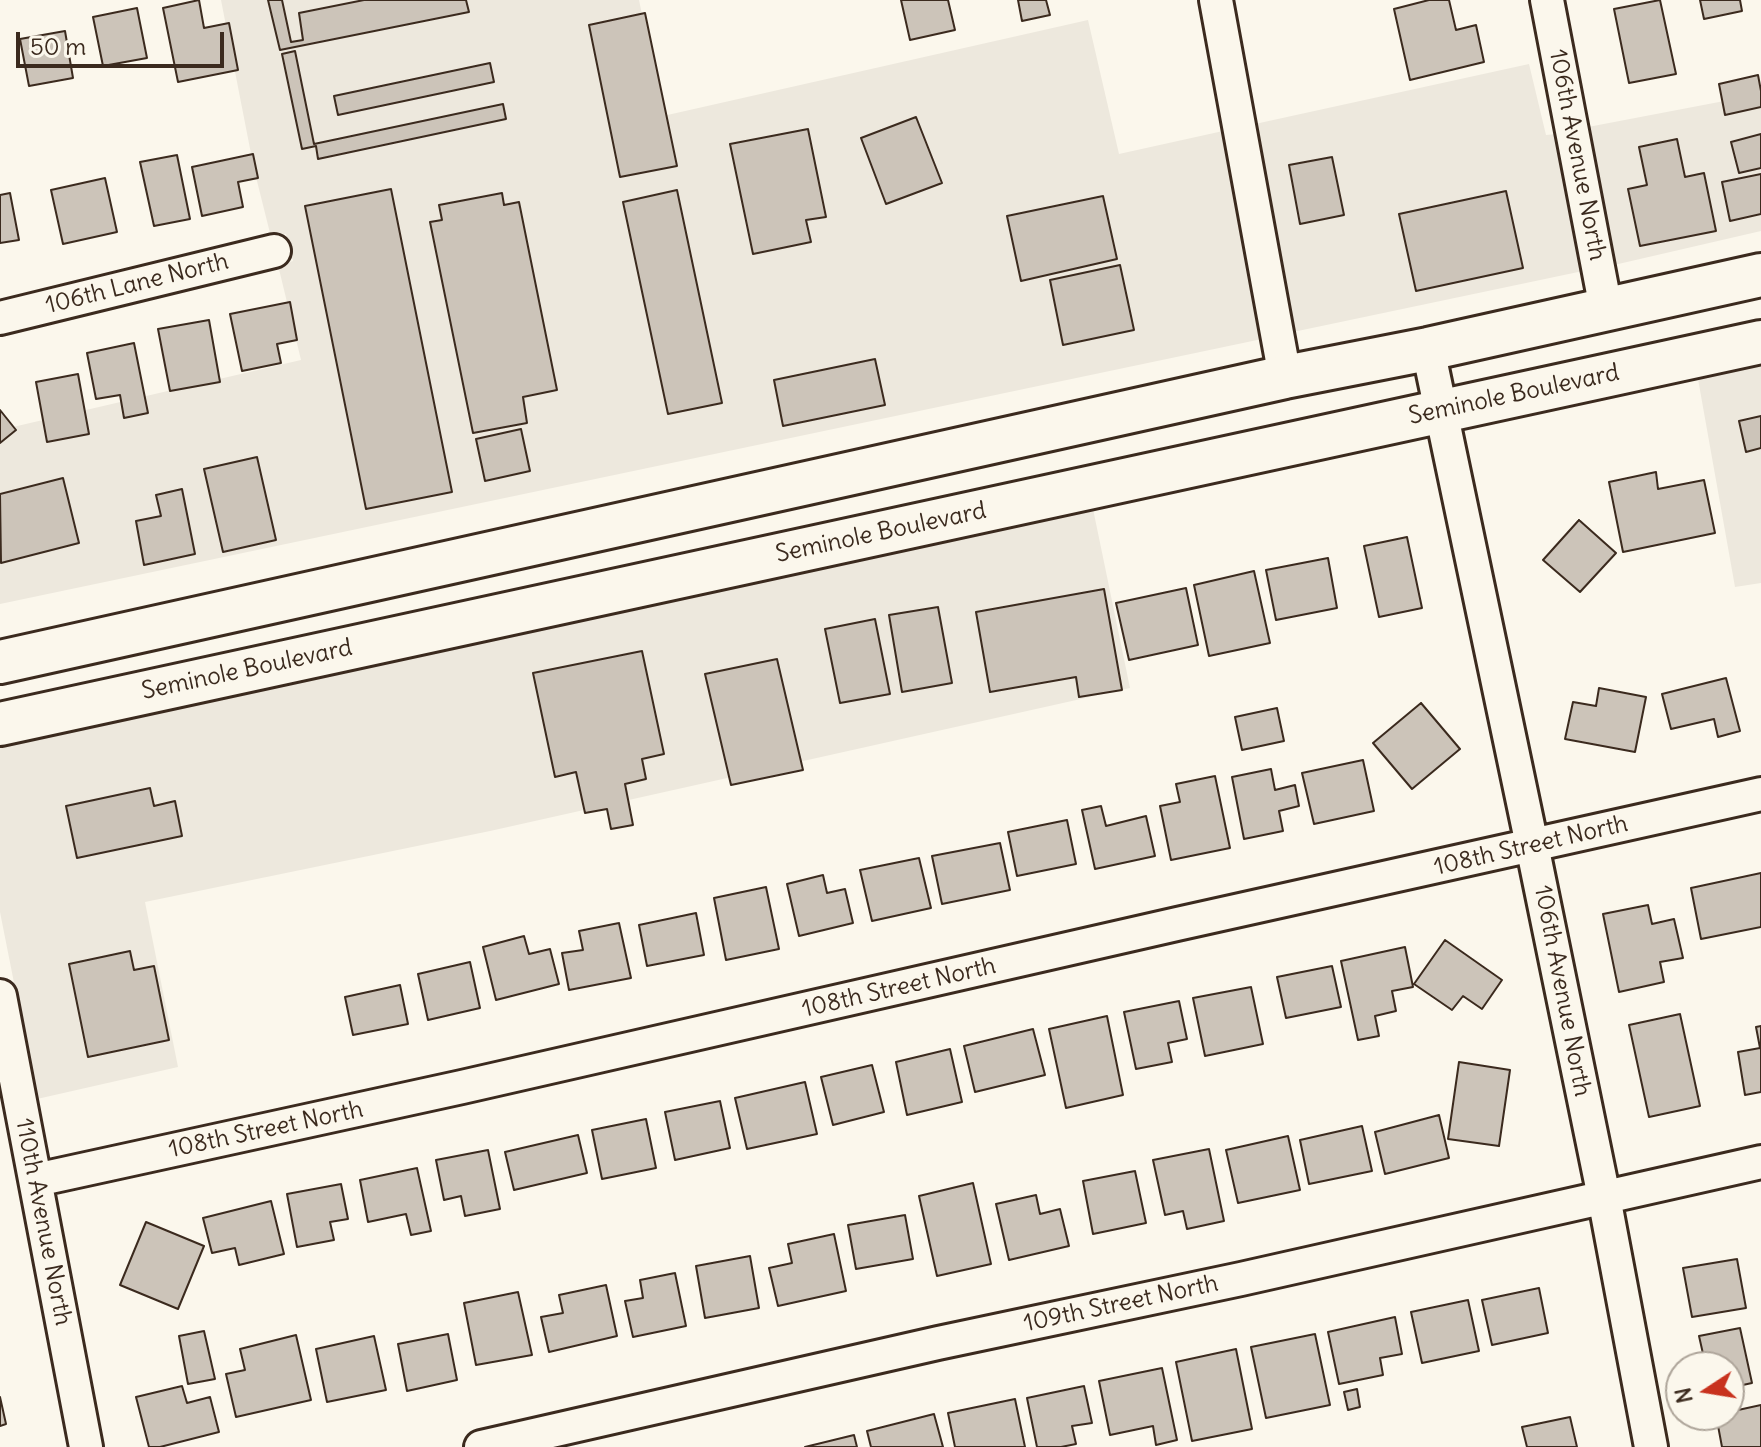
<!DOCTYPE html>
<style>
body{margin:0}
#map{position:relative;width:1761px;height:1447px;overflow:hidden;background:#fbf7ec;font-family:Delius,sans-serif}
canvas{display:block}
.north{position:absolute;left:1665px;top:1351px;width:80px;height:80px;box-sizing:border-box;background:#fbf7ec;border:2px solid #aea59a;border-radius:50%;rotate:258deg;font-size:22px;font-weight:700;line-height:32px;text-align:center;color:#3b2a1e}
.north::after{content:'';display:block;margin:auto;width:28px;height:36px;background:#c8321e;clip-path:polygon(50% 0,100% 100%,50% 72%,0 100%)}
.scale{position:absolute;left:16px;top:32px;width:208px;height:36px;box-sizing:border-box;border:4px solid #3b2a1e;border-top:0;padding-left:10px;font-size:24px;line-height:28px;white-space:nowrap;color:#3b2a1e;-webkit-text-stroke:6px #fbf7ec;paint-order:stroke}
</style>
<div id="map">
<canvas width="1761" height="1447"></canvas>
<div class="north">N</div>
<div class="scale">50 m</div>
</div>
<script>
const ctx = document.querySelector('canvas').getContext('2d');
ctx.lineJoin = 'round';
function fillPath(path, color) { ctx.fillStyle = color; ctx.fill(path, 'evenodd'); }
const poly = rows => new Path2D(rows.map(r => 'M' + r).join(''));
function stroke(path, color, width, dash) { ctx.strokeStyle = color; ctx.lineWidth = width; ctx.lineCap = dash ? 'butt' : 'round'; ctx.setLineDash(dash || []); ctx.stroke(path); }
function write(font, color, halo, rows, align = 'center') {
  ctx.font = font + ' Delius,sans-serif'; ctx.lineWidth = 6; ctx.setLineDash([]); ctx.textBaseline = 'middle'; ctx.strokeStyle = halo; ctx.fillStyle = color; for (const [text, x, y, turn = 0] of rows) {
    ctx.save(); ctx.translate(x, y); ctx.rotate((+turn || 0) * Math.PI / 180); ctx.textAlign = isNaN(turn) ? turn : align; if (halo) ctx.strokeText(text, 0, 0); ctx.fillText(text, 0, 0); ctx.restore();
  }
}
fillPath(poly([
 [221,0,639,0,663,116,1088,20,1119,154,1223,131,1262,339,0,604,0,430,301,360,278,265,293,261,286,234,271,237,254,169],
 [1529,64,1546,135,1557,134,1583,271,1293,332,1255,124],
 [1761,94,1761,231,1614,265,1588,127],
 [1761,365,1761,583,1735,587,1698,379],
 [1092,504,1130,688,490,831,145,902,178,1067,37,1099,0,912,0,738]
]), '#ede8dd');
const building = poly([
 [199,0,204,28,229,23,238,70,178,82,163,8,199,0],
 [268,0,282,0,291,42,303,40,299,13,364,0,466,0,469,12,280,50,268,0],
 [901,0,948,0,955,30,910,40,901,0],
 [1018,0,1046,0,1050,15,1022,21,1018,0],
 [1429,0,1449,0,1456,30,1476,25,1484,62,1410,80,1394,9,1429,0],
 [1660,0,1676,74,1629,83,1614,9,1660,0],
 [1700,0,1740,0,1742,11,1704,19,1700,0],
 [137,8,147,58,103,66,93,17,137,8],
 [645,13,677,166,620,177,589,25,645,13],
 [65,31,73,78,29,86,20,39,65,31],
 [295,51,314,144,503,104,506,119,318,159,316,146,302,149,282,54,295,51],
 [490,63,494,82,338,115,334,96,490,63],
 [1758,75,1761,91,1761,107,1725,115,1719,84,1758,75],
 [916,117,942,183,886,204,861,138,916,117],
 [808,129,826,217,806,220,811,242,753,254,730,144,808,129],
 [1761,134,1761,168,1739,173,1731,142,1761,134],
 [1677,139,1685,177,1704,173,1716,231,1640,246,1628,189,1647,185,1639,147,1677,139],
 [253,154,258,178,238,182,243,207,202,216,192,167,253,154],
 [177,155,190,219,154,226,140,162,177,155],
 [1332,157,1344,215,1300,224,1289,165,1332,157],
 [1761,174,1761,214,1730,221,1722,182,1761,174],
 [105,178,117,232,63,244,51,190,105,178],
 [391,189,452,492,366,509,305,206,391,189],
 [677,190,722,403,668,414,623,202,677,190],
 [1506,191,1523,268,1416,291,1399,214,1506,191],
 [10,193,19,240,0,243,0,195,10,193],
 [502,193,504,205,519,202,557,390,523,397,527,423,473,433,430,222,442,220,439,205,502,193],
 [1103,196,1117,259,1021,281,1007,216,1103,196],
 [1120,265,1134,330,1063,345,1050,280,1120,265],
 [290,302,297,340,277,344,281,363,242,371,230,314,290,302],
 [209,320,220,382,170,391,158,329,209,320],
 [134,343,148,413,124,418,120,395,96,399,87,353,134,343],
 [875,359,885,405,783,426,774,380,875,359],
 [78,374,89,434,47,442,36,382,78,374],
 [0,410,16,430,0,443,0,410],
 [1761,416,1761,448,1746,452,1739,421,1761,416],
 [521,429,530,471,485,481,476,439,521,429],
 [257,457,276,540,223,552,204,469,257,457],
 [1656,472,1658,489,1704,480,1715,533,1623,552,1609,482,1656,472],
 [63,478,79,543,1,563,0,494,63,478],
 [182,489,195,554,144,565,136,521,161,516,156,495,182,489],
 [1579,520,1616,553,1580,592,1543,560,1579,520],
 [1407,537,1422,608,1379,617,1364,546,1407,537],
 [1328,558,1337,608,1276,620,1266,570,1328,558],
 [1254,571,1270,643,1209,656,1194,585,1254,571],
 [1186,588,1198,645,1129,660,1116,603,1186,588],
 [1104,589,1122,690,1079,697,1076,677,990,692,976,612,1104,589],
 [938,607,952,683,902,692,889,615,938,607],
 [875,619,890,694,840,703,825,629,875,619],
 [642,651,664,754,642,759,646,779,625,784,633,825,611,829,607,809,585,813,576,772,555,777,533,673,642,651],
 [777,659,803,770,731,785,705,674,777,659],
 [1726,678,1740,731,1718,737,1714,719,1671,729,1662,694,1726,678],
 [1599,688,1646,697,1635,752,1565,739,1573,702,1596,706,1599,688],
 [1421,703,1460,749,1412,789,1373,743,1421,703],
 [1277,708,1284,741,1242,750,1235,717,1277,708],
 [1363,760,1374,811,1314,824,1302,773,1363,760],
 [1271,769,1275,790,1295,785,1299,806,1279,811,1283,831,1244,839,1232,777,1271,769],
 [1215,776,1230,848,1171,860,1160,806,1180,802,1176,784,1215,776],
 [150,788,154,806,175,801,182,836,77,858,66,806,150,788],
 [1101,806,1106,826,1146,816,1155,856,1095,869,1082,810,1101,806],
 [1067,820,1076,864,1017,876,1008,832,1067,820],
 [1000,843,1010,890,942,904,932,856,1000,843],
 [919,858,931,908,872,921,860,870,919,858],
 [1761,873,1761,927,1701,939,1691,888,1761,873],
 [823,875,827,893,845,889,853,923,799,936,787,884,823,875],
 [766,887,779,949,726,960,714,898,766,887],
 [1648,905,1652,924,1674,919,1683,958,1660,962,1664,982,1619,992,1603,914,1648,905],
 [696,913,704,955,647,966,639,925,696,913],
 [619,923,631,978,569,990,562,953,583,950,579,931,619,923],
 [524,936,529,954,550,949,559,984,496,1000,483,947,524,936],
 [1445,940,1502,980,1482,1009,1463,996,1452,1010,1414,984,1445,940],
 [1405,947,1413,987,1392,991,1396,1011,1375,1016,1379,1036,1358,1040,1341,961,1405,947],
 [130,951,134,970,154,966,169,1040,88,1057,69,964,130,951],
 [470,962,480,1008,428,1020,418,974,470,962],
 [1332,966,1341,1007,1286,1018,1277,977,1332,966],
 [400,985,408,1024,353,1035,345,997,400,985],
 [1251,987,1263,1044,1205,1056,1193,998,1251,987],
 [1179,1001,1187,1039,1168,1043,1172,1062,1136,1069,1124,1012,1179,1001],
 [1680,1014,1700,1106,1649,1117,1629,1025,1680,1014],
 [1107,1016,1123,1095,1066,1108,1049,1029,1107,1016],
 [1761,1026,1761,1092,1745,1095,1738,1052,1760,1048,1756,1027,1761,1026],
 [1033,1029,1045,1075,975,1092,964,1046,1033,1029],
 [950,1049,962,1102,907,1115,896,1062,950,1049],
 [1459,1062,1510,1070,1499,1146,1448,1139,1459,1062],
 [872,1065,884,1112,833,1125,821,1077,872,1065],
 [805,1082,817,1134,747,1149,735,1098,805,1082],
 [720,1101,730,1148,675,1160,665,1112,720,1101],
 [1439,1115,1449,1158,1385,1174,1375,1132,1439,1115],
 [646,1119,656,1168,602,1179,592,1130,646,1119],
 [1362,1126,1372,1171,1309,1184,1300,1140,1362,1126],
 [578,1135,587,1173,514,1190,505,1152,578,1135],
 [1288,1136,1300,1190,1238,1203,1226,1150,1288,1136],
 [1209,1149,1224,1221,1187,1229,1183,1211,1165,1215,1153,1160,1209,1149],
 [488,1150,500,1209,465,1216,461,1196,444,1200,436,1160,488,1150],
 [417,1168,431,1231,411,1235,406,1214,368,1222,360,1180,417,1168],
 [1135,1171,1146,1223,1093,1234,1083,1181,1135,1171],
 [973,1183,991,1264,937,1276,919,1196,973,1183],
 [341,1184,348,1219,330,1222,334,1240,297,1247,287,1194,341,1184],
 [1036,1195,1040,1214,1060,1209,1069,1246,1009,1260,996,1204,1036,1195],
 [271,1201,284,1254,239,1265,235,1248,212,1253,203,1218,271,1201],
 [905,1215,913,1259,856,1269,848,1225,905,1215],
 [146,1222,204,1246,178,1309,120,1285,146,1222],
 [834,1234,846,1291,778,1306,769,1268,792,1263,788,1244,834,1234],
 [750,1256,759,1308,705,1318,696,1266,750,1256],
 [1737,1259,1746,1308,1692,1317,1683,1268,1737,1259],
 [675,1273,686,1326,633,1337,625,1301,643,1298,640,1280,675,1273],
 [606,1285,617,1336,549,1352,541,1317,563,1313,559,1295,606,1285],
 [1539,1288,1548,1333,1492,1345,1482,1300,1539,1288],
 [518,1292,532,1355,476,1365,464,1303,518,1292],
 [1468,1300,1479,1351,1422,1363,1411,1312,1468,1300],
 [1395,1317,1402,1354,1380,1358,1383,1375,1339,1384,1328,1332,1395,1317],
 [1740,1328,1752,1383,1729,1388,1729,1367,1706,1367,1699,1336,1740,1328],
 [204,1331,215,1379,188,1384,179,1336,204,1331],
 [448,1334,457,1380,407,1391,398,1344,448,1334],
 [1315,1334,1330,1405,1266,1418,1251,1347,1315,1334],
 [296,1335,311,1400,236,1417,226,1374,245,1370,240,1349,296,1335],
 [374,1336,386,1390,327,1402,316,1349,374,1336],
 [1236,1349,1252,1429,1192,1441,1176,1362,1236,1349],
 [1162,1368,1177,1440,1156,1445,1153,1426,1110,1435,1099,1381,1162,1368],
 [182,1386,187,1403,210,1397,219,1432,160,1447,149,1447,136,1397,182,1386],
 [1084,1386,1092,1423,1072,1426,1076,1444,1061,1447,1037,1447,1027,1398,1084,1386],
 [1357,1389,1360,1407,1348,1410,1344,1392,1357,1389],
 [0,1397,6,1424,0,1426,0,1397],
 [1015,1399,1025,1447,955,1447,948,1413,1015,1399],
 [1761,1405,1761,1447,1722,1447,1716,1415,1729,1415,1729,1412,1761,1405],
 [934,1414,943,1447,871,1447,867,1431,934,1414],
 [1570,1417,1577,1447,1527,1447,1522,1427,1570,1417],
 [854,1435,857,1447,805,1447,854,1435]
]);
fillPath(building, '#ccc4b9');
stroke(building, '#3b2a1e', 2);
const minor = poly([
 [1216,0,1285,377],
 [1547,0,1606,309],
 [0,318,274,251],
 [1428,349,1532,845,1604,1197,1651,1447],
 [0,996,86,1447],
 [36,1180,462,1087,1177,924,1761,794],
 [481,1447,938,1343,1241,1279,1761,1162]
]);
const major = poly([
 [0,662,1285,377,1428,349,1761,275],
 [0,724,1761,342]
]);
stroke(minor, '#3b2a1e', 38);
stroke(major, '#3b2a1e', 48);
stroke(minor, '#fbf7ec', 32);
stroke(major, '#fbf7ec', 42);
write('24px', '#3b2a1e', '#fbf7ec', [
 ["106th Avenue North",1577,155,79],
 ["106th Lane North",137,284,-14],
 ["Seminole Boulevard",1514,395,-12],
 ["Seminole Boulevard",881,533,-12],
 ["Seminole Boulevard",247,670,-12],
 ["108th Street North",1531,846,-13],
 ["108th Street North",899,988,-13],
 ["106th Avenue North",1562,991,79],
 ["108th Street North",266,1130,-12],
 ["110th Avenue North",43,1222,79],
 ["109th Street North",1121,1304,-12]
]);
</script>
